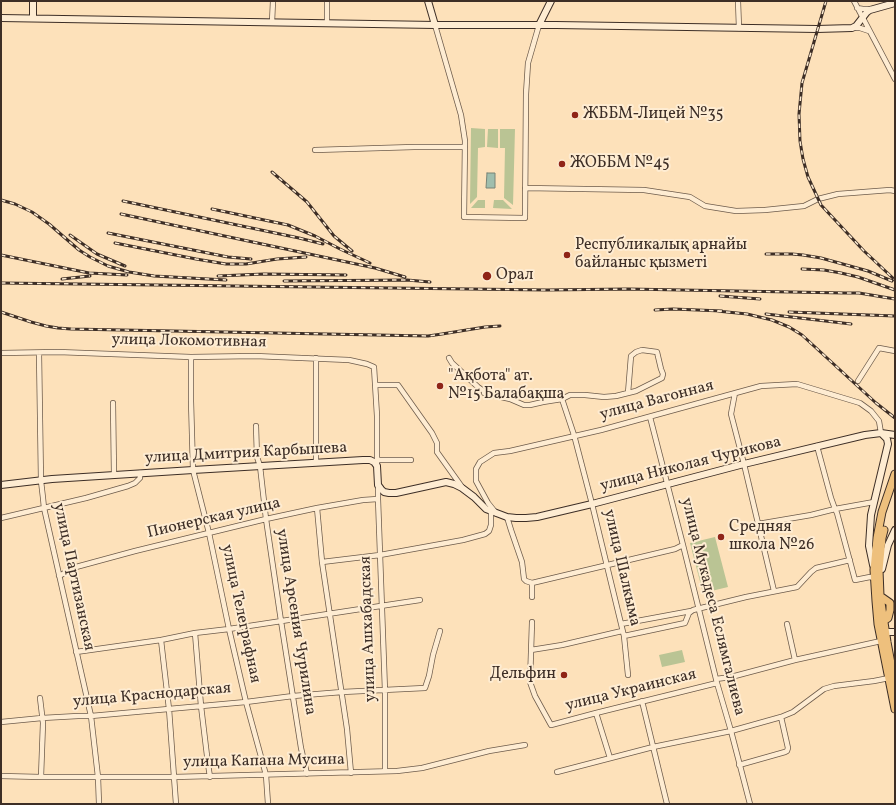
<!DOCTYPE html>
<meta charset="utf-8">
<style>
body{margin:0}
#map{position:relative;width:896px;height:805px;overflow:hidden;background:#fde1ba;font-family:Vollkorn,serif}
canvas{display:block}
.frame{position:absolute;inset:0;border:2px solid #3d2e26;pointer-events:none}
</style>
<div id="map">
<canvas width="896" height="805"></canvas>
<div class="frame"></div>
</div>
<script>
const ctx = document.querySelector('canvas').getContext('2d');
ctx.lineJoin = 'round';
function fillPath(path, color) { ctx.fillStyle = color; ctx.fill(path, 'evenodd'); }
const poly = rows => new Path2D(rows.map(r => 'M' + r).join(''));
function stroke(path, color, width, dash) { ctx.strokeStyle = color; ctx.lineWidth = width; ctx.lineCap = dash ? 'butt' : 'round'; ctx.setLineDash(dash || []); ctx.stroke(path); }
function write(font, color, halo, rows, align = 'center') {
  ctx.font = font + ' Vollkorn,serif'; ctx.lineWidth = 4; ctx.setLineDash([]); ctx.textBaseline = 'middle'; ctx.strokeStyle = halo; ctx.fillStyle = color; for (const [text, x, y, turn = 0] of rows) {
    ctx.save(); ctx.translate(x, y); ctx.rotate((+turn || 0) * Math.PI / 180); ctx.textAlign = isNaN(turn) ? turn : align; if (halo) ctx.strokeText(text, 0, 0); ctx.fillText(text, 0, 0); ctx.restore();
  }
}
fillPath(poly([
 [471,128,485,129,485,147,478,148,477,197,470,204],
 [488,129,498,129,498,148,487,147],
 [500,129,515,129,513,205,504,198,505,148,500,148],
 [478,200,485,200,485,208,471,208],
 [494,200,503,200,512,209,493,208],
 [715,537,728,587,703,593,690,543],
 [682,650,685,662,662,667,659,655]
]), '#bac494');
const water = poly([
 [487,173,495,173,495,188,486,188,487,173]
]);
fillPath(water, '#9fbead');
stroke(water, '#788477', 1);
const street = poly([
 [738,1,739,28],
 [854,1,895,79],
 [857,8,863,9,871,9],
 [272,22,273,1],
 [327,23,327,1],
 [435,25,461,115,465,141,464,217,525,218,526,94,528,63,539,25],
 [853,28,860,28,869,31],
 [315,150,414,147,465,147],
 [525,188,644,190,690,197,705,206,736,211,765,210,804,206,818,199,838,194,890,190,895,191],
 [1,353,58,352,191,357,255,356,349,360,367,364,374,367,377,416,377,466],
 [39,353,41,481,43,498,44,508,91,716,98,777,99,804],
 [191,357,191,401,193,470,209,533,229,629,246,702,266,775,268,804],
 [449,358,452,363,478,387,484,391,484,393,510,399,524,405,530,405,543,402,562,399,570,395,585,395,604,397,616,396,636,391,662,378,663,374,661,369,657,352,642,350,636,352,631,356,628,393],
 [858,381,879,348,895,351],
 [375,385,398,385,432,433,437,443,437,452,462,487],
 [735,393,731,414,744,464,774,591],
 [562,399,574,435,592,504,624,636,628,675],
 [113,403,114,475],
 [650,417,683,545,717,683,731,731,750,804],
 [256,426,257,457,260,466,266,519,281,621,301,748,307,774],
 [817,446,831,498,835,509,837,513,855,580,870,577,874,578],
 [377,460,411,460],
 [316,463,316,358],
 [378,485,378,499,385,691,385,771],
 [317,508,322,562,347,729,351,773],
 [496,513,488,503,476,481,476,469,480,462,494,453,510,451,601,430,761,386,797,384,860,403,871,411,879,421,881,433],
 [507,517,511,530,522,562,524,579,526,581,532,583,532,597],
 [1,518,86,498,128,486,135,483,140,478,140,473],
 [758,524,811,515,835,509,874,502],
 [322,562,380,555,463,540,485,534,489,531,491,525,491,511],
 [59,576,76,567,135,551,266,519,317,508,363,500,378,499],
 [532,583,675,549,683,545],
 [532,622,530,682,535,696,551,725,596,713,717,683],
 [621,624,691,611],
 [787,624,795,660],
 [195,633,201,706,208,764,210,777],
 [624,636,685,623,689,613,693,610,746,597,797,587,811,572,816,568,850,560],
 [161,640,169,709,176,804],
 [531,650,562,645,622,631],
 [76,652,161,640,195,633,229,629,420,600],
 [716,679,731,677,795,660,881,641],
 [40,698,43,723,41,777],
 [642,701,667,804],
 [596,713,610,758],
 [1,722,42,718,78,716,91,716,246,702,293,696,342,692,425,688,429,676,433,655,440,631],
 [739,765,785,752,787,751,788,748,781,717],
 [557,772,653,747,731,731,781,717,793,712,824,689,834,686,874,681,889,678],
 [1,776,41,777,174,777,397,771,422,768,489,751,525,745]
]);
const secondary = poly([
 [33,1,33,18],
 [428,1,435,25],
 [1,18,435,25,556,25,817,29,852,28,856,26,867,12,870,10,895,3],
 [539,25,551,1],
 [1,485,52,479,193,470,363,460,370,460,374,462,377,466,378,485,381,489,384,492,389,493,396,493,446,482,454,484,462,488,474,497,486,509,507,517,516,518,526,518,537,517,592,504,744,464,865,435,881,433,895,435],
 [873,565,869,546,871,515,888,444,887,439,881,433],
 [882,569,888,545,895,530],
 [885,632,895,632]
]);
const primary = poly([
 [895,474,882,512,877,538,874,570,876,601,878,624,895,709],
 [884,530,882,538,879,570,880,596,887,642,895,685],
 [880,596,890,603,890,610,888,618,882,622]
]);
stroke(street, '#6d5b4b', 6);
stroke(secondary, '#3d2e26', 8);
stroke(primary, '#3d2e26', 9);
stroke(street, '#feecd2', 4.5);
stroke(secondary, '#feecd2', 6);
stroke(primary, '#eec07d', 7);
const rail = poly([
 [826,1,802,83,799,114,800,141,803,159,808,177,821,205,864,251,895,280],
 [272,172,307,202,334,236,352,251],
 [1,200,15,204,32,212,49,224,79,250,90,257,108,266,129,272,154,276,226,280],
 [123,201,299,238,323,244],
 [212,209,288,225,315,236,340,249,370,263],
 [121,214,375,268,405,277],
 [108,233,228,257,251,259],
 [70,235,97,254,125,266],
 [115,243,196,259,226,264,246,264,277,259,306,257],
 [766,254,792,254,803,255,821,258,868,271,892,281],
 [1,255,89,273,127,275],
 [802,269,824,270,841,273,858,277,895,290],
 [218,276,264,274,346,275],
 [62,279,90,276],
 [284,281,407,280,430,282],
 [1,283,547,290,628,289,845,293,859,293,895,299],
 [720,296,760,299],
 [655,310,673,309,722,311],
 [717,311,747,314,772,320,789,327,802,335,876,403,895,418],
 [1,312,31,322,46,326,58,328,71,329,428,336,442,334,485,327,500,326],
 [789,312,895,316],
 [766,314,851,324]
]);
stroke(rail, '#3d2e26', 3);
stroke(rail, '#feecd2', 1.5, [4.5]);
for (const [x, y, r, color] of [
 [575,115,4,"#8f2418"],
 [562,164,4,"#8f2418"],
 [567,255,4,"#8f2418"],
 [487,276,5,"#8f2418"],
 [440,386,4,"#8f2418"],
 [721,537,4,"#8f2418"],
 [564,675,4,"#8f2418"]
]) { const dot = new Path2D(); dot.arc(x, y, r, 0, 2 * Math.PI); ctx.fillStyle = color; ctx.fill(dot); stroke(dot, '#feecd2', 1.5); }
write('16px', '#3d2e26', '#feecd2', [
 ["ЖББМ-Лицей №35",583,115],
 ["ЖОББМ №45",570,164],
 ["Республикалық арнайы",575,246],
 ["байланыс қызметі",575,264],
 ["Орал",496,276],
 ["\"Ақбота\" ат.",448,377],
 ["№15 Балабақша",448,395],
 ["Средняя",729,528],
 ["школа №26",729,546],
 ["Дельфин",556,675,"right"]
], 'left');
write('16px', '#3d2e26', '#feecd2', [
 ["улица Локомотивная",189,342,1],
 ["улица Вагонная",657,401,-15],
 ["улица Дмитрия Карбышева",246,454,-3],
 ["улица Николая Чурикова",691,465,-14],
 ["Пионерская улица",214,519,-13],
 ["улица Шалкыма",621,568,77],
 ["улица Партизанская",73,577,78],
 ["улица Мукадеса Еслямгалиева",712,607,76],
 ["улица Телеграфная",240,614,78],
 ["улица Арсения Чурилина",295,622,81],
 ["улица Ашхабадская",369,629,-92],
 ["улица Украинская",631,691,-14],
 ["улица Краснодарская",152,696,-5],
 ["улица Капана Мусина",264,762,-1]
]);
</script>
